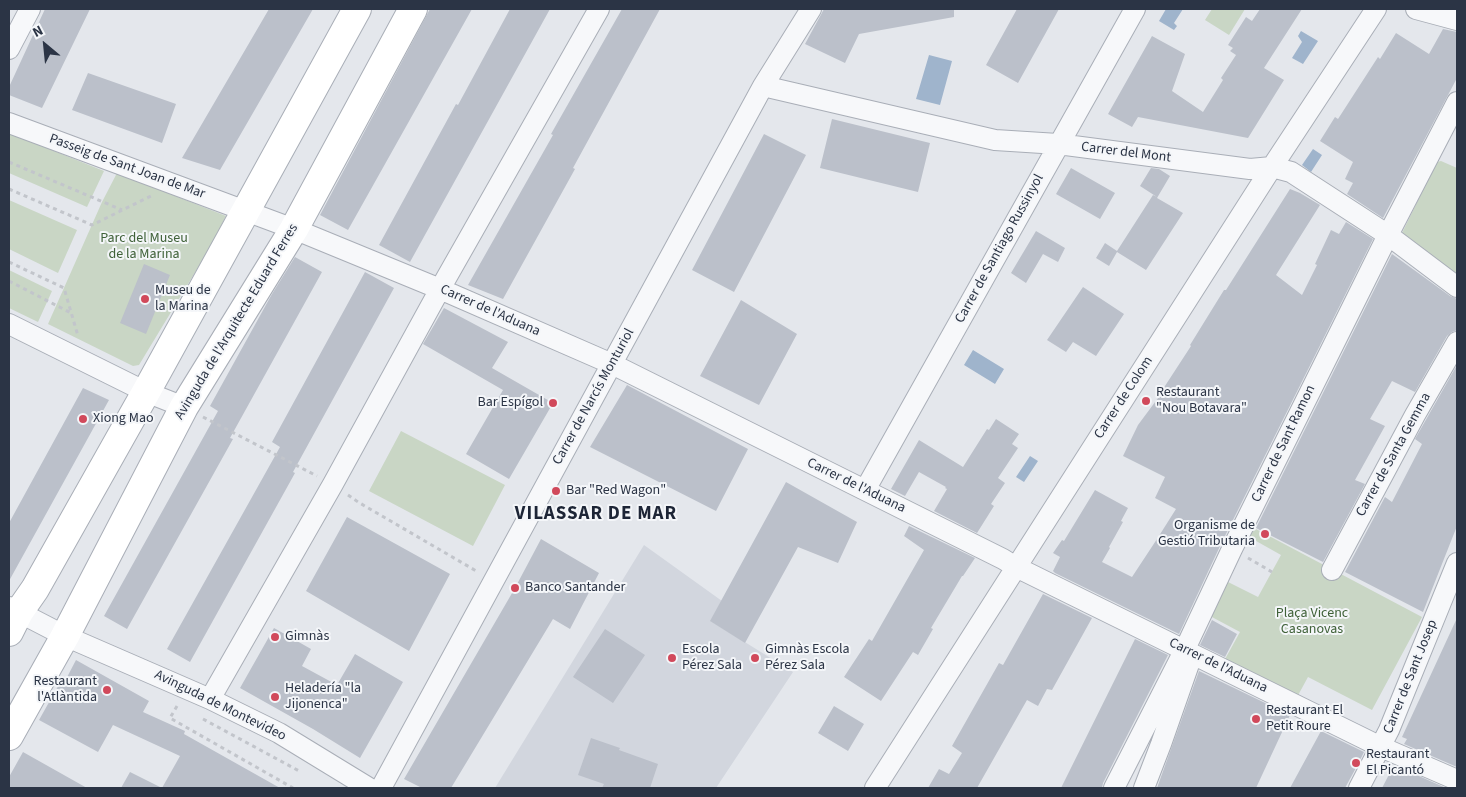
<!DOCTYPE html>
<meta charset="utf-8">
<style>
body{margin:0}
#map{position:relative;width:1466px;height:797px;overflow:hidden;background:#e4e7ec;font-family:"Source Sans 3",sans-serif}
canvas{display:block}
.frame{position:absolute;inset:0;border:10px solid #2b3445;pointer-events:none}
.north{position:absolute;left:20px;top:20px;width:50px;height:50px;-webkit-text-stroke:4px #f4f6f9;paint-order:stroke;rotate:332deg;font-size:14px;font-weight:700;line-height:20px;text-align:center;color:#2b3445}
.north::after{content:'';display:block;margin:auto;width:18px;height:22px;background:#2b3445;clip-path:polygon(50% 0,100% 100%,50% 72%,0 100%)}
</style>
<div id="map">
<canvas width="1466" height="797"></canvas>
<div class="frame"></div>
<div class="north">N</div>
</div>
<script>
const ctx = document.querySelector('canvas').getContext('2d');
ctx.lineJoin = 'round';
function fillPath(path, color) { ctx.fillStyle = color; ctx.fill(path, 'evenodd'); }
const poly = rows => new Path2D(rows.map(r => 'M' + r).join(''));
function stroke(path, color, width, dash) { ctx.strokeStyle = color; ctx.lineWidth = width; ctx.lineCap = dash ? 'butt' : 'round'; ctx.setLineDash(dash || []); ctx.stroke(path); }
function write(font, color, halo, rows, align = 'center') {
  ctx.font = font + ' "Source Sans 3",sans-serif'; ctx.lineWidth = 4; ctx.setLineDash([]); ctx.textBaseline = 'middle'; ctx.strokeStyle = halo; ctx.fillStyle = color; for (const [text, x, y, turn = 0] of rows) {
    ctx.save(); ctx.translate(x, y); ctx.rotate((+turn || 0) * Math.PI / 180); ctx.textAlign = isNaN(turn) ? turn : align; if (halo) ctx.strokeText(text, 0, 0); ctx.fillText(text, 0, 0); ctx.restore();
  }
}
fillPath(poly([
 [644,545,722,601,711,621,793,672,716,788,495,788]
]), '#d2d6de');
fillPath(poly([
 [1212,9,1245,9,1229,35,1205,20],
 [9,133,104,171,87,207,9,173],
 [1441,161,1457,168,1457,275,1400,237,1437,162],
 [117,173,226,216,211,246,139,365,133,366,48,324,102,202],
 [9,200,77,230,58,273,9,249],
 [9,270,52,291,38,322,9,308],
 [401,431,505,485,473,546,369,491],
 [1254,528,1422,617,1372,710,1308,677,1296,699,1224,661,1240,632,1210,616,1228,582,1258,597,1281,555,1249,537]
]), '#c9d6c5');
fillPath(poly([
 [1166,9,1183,9,1174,23,1177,26,1174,30,1159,21],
 [1301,31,1318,41,1303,64,1292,58,1302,42,1298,36],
 [929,55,952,61,940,105,916,99],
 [1313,149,1322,155,1311,172,1302,165],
 [973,350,1004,369,995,384,964,365],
 [1030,456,1038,461,1024,482,1016,477]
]), '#9fb4cc');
fillPath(poly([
 [45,9,90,9,42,108,9,95,9,87],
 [269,9,313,9,220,170,182,158],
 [430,9,472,9,348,230,320,215],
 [510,9,550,9,410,262,379,245,456,104,458,105],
 [622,9,660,9,573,168,575,169,503,299,468,285,553,135,551,134],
 [824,9,954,9,954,17,859,34,845,63,805,44],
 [1017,9,1059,9,1018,83,986,65],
 [1260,9,1302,9,1264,68,1284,80,1248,138,1138,117,1132,127,1108,114,1152,36,1185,54,1172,91,1203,112,1223,80,1221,78,1236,55,1230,51,1233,48,1228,45,1246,17,1252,21],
 [1443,29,1457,32,1457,78,1383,218,1347,194,1353,183,1345,179,1353,162,1320,141,1335,117,1338,119,1378,57,1380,59,1396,33,1429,54],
 [88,73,176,104,162,143,72,110],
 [832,119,930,143,918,192,820,168],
 [764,134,806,155,734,292,692,270],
 [1071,168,1115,193,1100,219,1056,194],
 [1151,168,1159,169,1170,176,1157,198,1183,213,1146,270,1117,252,1109,266,1096,258,1105,243,1117,251,1153,195,1157,197,1140,186],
 [1290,189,1300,193,1320,205,1276,275,1302,295,1317,265,1315,264,1331,230,1339,234,1346,222,1373,239,1221,544,1179,634,1055,573,1053,571,1060,557,1053,553,1062,540,1064,541,1095,490,1128,508,1121,521,1123,522,1109,547,1110,548,1102,562,1132,577,1157,539,1176,509,1155,498,1165,477,1123,456,1138,425,1164,390,1163,389,1191,346,1190,345,1224,290,1226,290],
 [1036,231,1065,248,1058,262,1043,254,1026,283,1011,273],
 [1392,254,1450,296,1457,299,1457,330,1452,332,1447,336,1415,392,1392,381,1370,419,1385,426,1355,480,1365,484,1323,562,1256,528],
 [295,257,322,272,230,438,233,439,127,629,104,616,218,411,210,406,272,294],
 [144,264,170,275,146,334,120,323],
 [365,272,394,288,293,472,295,473,190,662,167,649,280,447,272,442],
 [1083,287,1124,314,1096,356,1073,342,1066,352,1047,340],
 [741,300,797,334,759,405,700,376],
 [444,308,508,342,492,368,553,403,509,479,466,454,503,390,423,344],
 [1457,365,1457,526,1423,612,1345,572,1385,497,1392,502,1422,444,1415,439],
 [627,385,748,449,716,511,590,447],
 [83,388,109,400,9,581,9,523],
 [996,419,1019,434,1012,444,1018,448,998,478,1005,483,991,504,994,506,977,533,934,511,947,489,945,488,946,487,919,472,905,496,891,489,919,440,963,467,987,429,989,430],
 [786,482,857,522,838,563,798,547,745,643,710,621],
 [347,517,450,574,409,651,306,591],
 [909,526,975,558,963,576,962,576,931,628,933,629,918,655,913,652,881,701,844,677,869,639,872,641,924,550,904,536],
 [541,539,599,573,570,629,553,619,451,788,422,788,404,779,515,588],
 [1043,594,1092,618,1052,690,1047,689,1038,706,1027,700,977,788,928,788,939,769,949,774,962,753,952,746,999,663,1003,665],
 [1457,618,1457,767,1404,744,1407,739,1402,737],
 [1212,620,1237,634,1225,657,1200,645],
 [274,628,311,649,302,666,337,685,355,654,403,682,360,758,313,729,240,688],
 [605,629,645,655,613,703,573,677],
 [1135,639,1168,655,1103,783,1102,788,1061,788],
 [76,660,149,701,143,712,185,731,184,734,280,788,121,788,130,772,162,788,180,756,113,725,98,752,39,720,61,681,64,683],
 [1199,671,1290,715,1256,788,1157,788],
 [834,706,864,724,848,751,818,733],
 [1321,731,1364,752,1357,766,1345,788,1290,788],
 [591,738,620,748,619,750,658,764,650,788,602,788,604,784,578,775],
 [23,752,87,788,9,788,9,777],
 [1394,765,1446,788,1382,788]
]), '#bbc0ca');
const street = poly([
 [1416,9,1457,20],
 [9,49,30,9],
 [763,86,995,140,1058,144,1250,169,1272,167,1291,172,1388,235,1457,287],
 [9,123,294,229,440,289,612,364,1003,559,1016,567,1381,747,1457,780],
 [9,324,146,392,184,407],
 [865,490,1135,9],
 [1332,570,1415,415,1457,342],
 [9,607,65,636,210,699,279,733,369,788],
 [210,699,333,484,440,289,599,9],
 [381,788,763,86,811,9],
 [875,788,1272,167,1376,9],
 [1114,788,1185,649,1232,549,1388,235,1457,102],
 [1144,788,1161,744,1189,664,1188,658],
 [1359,788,1389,730,1457,563]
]);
const secondary = poly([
 [9,632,19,612,35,589,146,392,357,9],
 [9,736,65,636,184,407,294,229,413,9]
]);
stroke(street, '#a9aeb7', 22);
stroke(secondary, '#a9aeb7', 30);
stroke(poly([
 [9,162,122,210],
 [9,189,92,225,151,196],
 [9,262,64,288,78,336],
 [9,281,71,313],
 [203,417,317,476],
 [348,495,358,502,478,572],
 [1248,558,1272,572],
 [177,706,170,718,293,788],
 [203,719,301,772]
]), '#c2c5cb', 3, [4, 4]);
stroke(street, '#f7f8fa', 20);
stroke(secondary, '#fff', 28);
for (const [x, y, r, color] of [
 [145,299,5,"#d1495b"],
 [1146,401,5,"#d1495b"],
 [553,403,5,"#d1495b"],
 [83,419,5,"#d1495b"],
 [556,491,5,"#d1495b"],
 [1265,534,5,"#d1495b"],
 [515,588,5,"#d1495b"],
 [275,637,5,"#d1495b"],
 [672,658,5,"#d1495b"],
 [755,658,5,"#d1495b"],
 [107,690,5,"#d1495b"],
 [275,697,5,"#d1495b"],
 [1256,719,5,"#d1495b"],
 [1356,763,5,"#d1495b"]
]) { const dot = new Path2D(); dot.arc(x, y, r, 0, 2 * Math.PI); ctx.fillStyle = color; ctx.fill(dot); stroke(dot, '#f4f6f9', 2); }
write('14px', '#2b3445', '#f4f6f9', [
 ["Carrer del Mont",1126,153,7],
 ["Passeig de Sant Joan de Mar",127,167,20],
 ["Carrer de Santiago Russinyol",1000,249,-61],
 ["Carrer de l'Aduana",490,311,24],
 ["Avinguda de l'Arquitecte Eduard Ferres",237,322,-59],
 ["Carrer de Narcís Monturiol",594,397,-61],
 ["Carrer de Colom",1124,398,-57],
 ["Carrer de Sant Ramon",1284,444,-64],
 ["Carrer de Santa Gemma",1394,455,-61],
 ["Carrer de l'Aduana",856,486,26],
 ["Carrer de l'Aduana",1218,666,26],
 ["Carrer de Sant Josep",1411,677,-68],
 ["Avinguda de Montevideo",220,706,26]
]);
write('14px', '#3f6138', '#f4f6f9', [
 ["Parc del Museu",144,239],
 ["de la Marina",144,255],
 ["Plaça Vicenc",1312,614],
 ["Casanovas",1312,630]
]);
write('14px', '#2b3445', '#f4f6f9', [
 ["Museu de",155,291],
 ["la Marina",155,307],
 ["Restaurant",1156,393],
 ["\"Nou Botavara\"",1156,409],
 ["Bar Espígol",543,403,"right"],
 ["Xiong Mao",93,419],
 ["Bar \"Red Wagon\"",566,491],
 ["Organisme de",1255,526,"right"],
 ["Gestió Tributaria",1255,542,"right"],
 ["Banco Santander",525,588],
 ["Gimnàs",285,637],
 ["Escola",682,650],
 ["Pérez Sala",682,666],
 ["Gimnàs Escola",765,650],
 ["Pérez Sala",765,666],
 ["Restaurant",97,682,"right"],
 ["l'Atlàntida",97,698,"right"],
 ["Heladería \"la",285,689],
 ["Jijonenca\"",285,705],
 ["Restaurant El",1266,711],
 ["Petit Roure",1266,727],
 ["Restaurant",1366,755],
 ["El Picantó",1366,771]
], 'left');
ctx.letterSpacing = '1px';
write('bold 19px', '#1d2536', '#f4f6f9', [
 ["VILASSAR DE MAR",596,515]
]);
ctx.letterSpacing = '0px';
</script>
